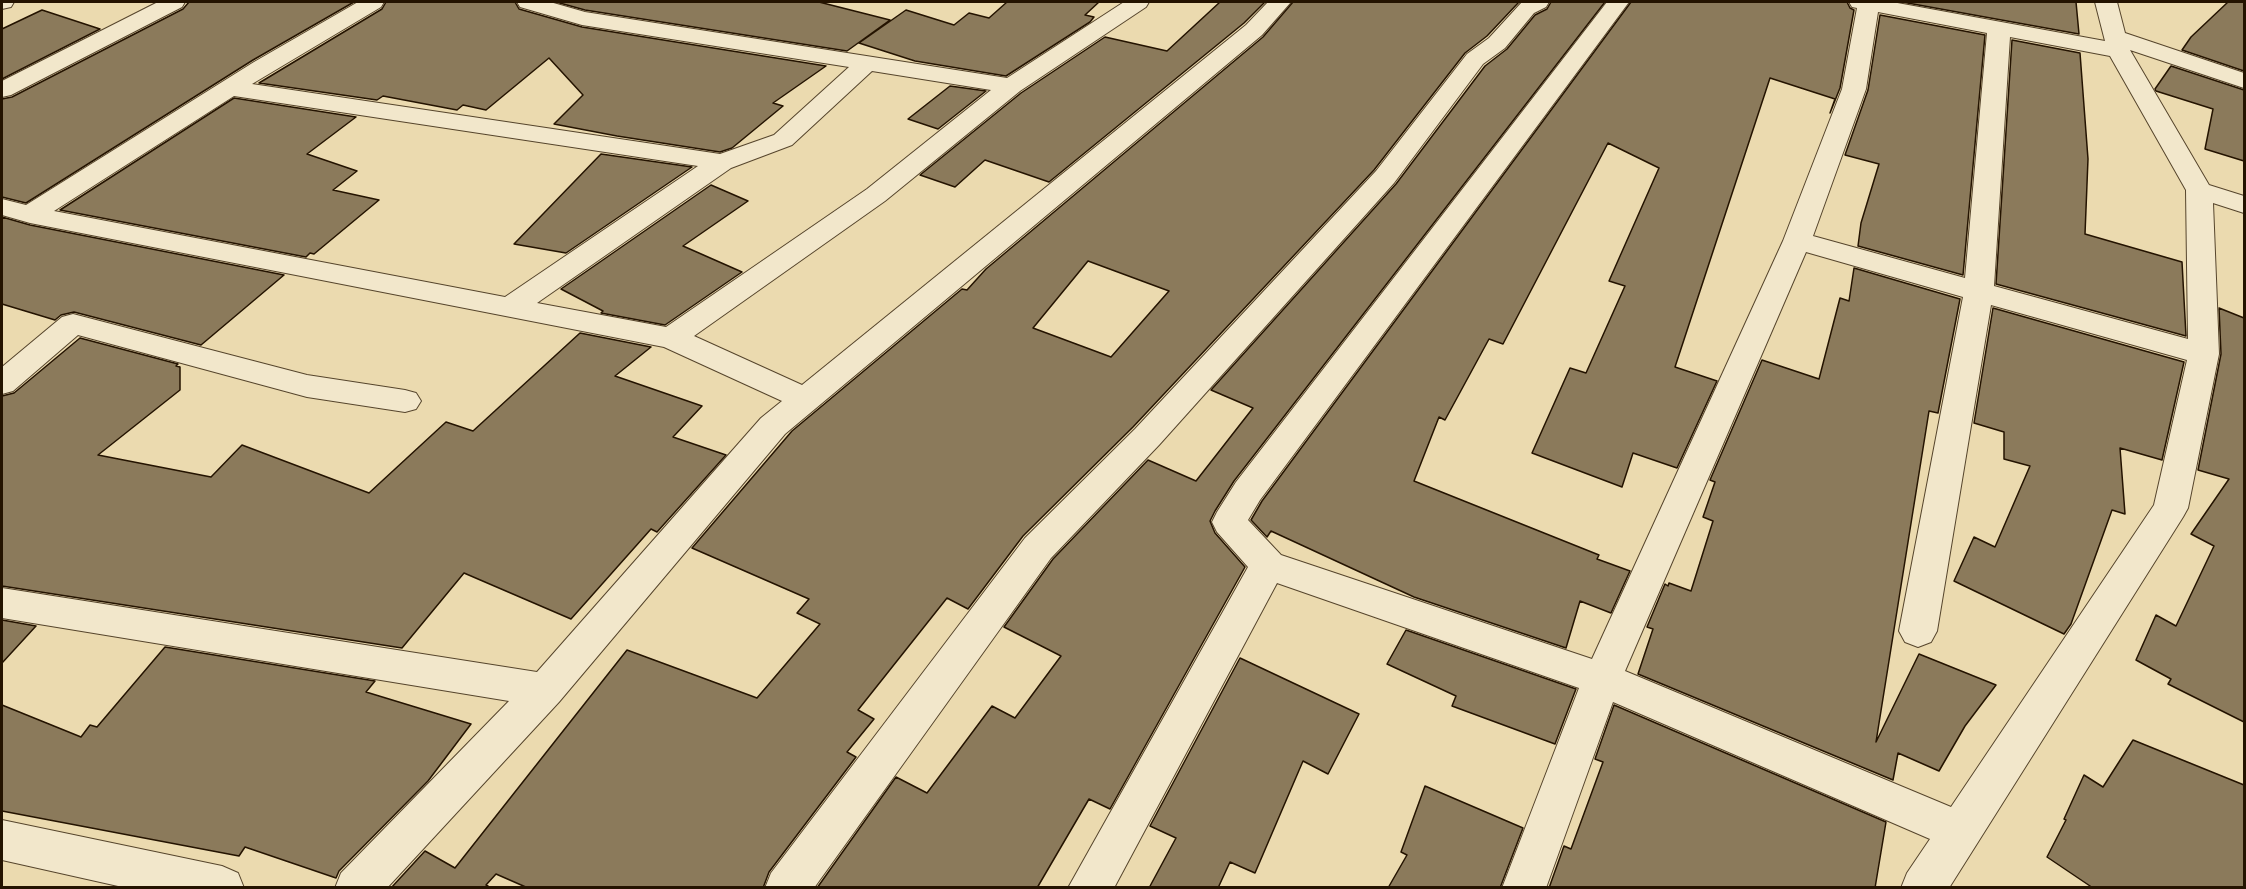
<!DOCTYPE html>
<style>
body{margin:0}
#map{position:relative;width:2246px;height:889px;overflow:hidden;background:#ebdaaf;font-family:"IM FELL English",serif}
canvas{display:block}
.frame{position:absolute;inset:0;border:3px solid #241300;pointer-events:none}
</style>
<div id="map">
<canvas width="2246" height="889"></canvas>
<div class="frame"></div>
</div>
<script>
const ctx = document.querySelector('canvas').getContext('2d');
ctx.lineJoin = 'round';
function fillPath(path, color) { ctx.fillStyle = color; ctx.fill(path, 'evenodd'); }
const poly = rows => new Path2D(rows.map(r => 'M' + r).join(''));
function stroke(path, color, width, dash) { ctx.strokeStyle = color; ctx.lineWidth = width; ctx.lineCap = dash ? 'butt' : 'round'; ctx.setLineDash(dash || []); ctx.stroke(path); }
const building = poly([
 [189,2,354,2,253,60,26,203,2,197,2,99,12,97,183,9,189,2],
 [386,2,515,2,519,9,582,27,826,66,773,103,783,106,732,148,720,152,617,136,554,124,583,95,549,58,486,110,463,105,457,110,383,96,377,100,259,83,382,9,386,2],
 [556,2,819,2,890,20,847,51,585,10,556,2],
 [1007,2,1099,2,1085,15,1094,17,1090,22,1006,76,915,61,859,43,906,10,954,25,969,13,989,18,1007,2],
 [1220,2,1265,2,1244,23,1049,182,985,160,955,187,920,175,1021,93,1105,37,1167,51,1220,2],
 [1293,2,1519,2,1487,36,1465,53,1374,170,1133,427,1023,536,968,609,947,598,858,710,874,719,847,752,856,757,769,872,763,888,528,888,496,874,486,885,491,888,391,888,425,851,455,868,627,650,757,698,820,624,797,613,809,599,692,548,792,431,962,289,967,290,986,269,1263,37,1293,2],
 [1088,261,1169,291,1111,357,1033,328,1088,261],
 [1551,2,1605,2,1234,481,1215,511,1210,521,1215,533,1245,567,1110,809,1089,799,1037,888,817,888,896,777,927,793,992,706,1015,718,1061,656,1004,627,1053,559,1148,460,1196,481,1253,408,1211,390,1396,184,1485,66,1507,49,1535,15,1547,9,1551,2],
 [1631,2,1847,2,1850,8,1854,10,1840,88,1830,113,1835,99,1770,78,1675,367,1717,381,1677,468,1633,453,1622,487,1532,453,1570,368,1586,373,1625,286,1609,281,1659,168,1608,143,1503,344,1489,339,1445,420,1439,417,1414,481,1599,555,1597,559,1630,571,1611,613,1580,601,1566,648,1414,597,1271,531,1267,537,1251,520,1262,501,1631,2],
 [1902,2,2076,2,2079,34,1902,2],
 [2228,2,2244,2,2244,71,2182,50,2191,37,2228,2],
 [42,10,100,29,2,79,2,29,42,10],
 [1880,15,1985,35,1963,275,1858,246,1861,223,1879,164,1845,155,1868,90,1880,15],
 [2012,40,2080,53,2088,159,2085,234,2182,262,2186,336,1996,284,2012,40],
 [2171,66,2244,90,2244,161,2205,149,2213,109,2156,91,2155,89,2171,66],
 [950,86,986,91,938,129,908,119,950,86],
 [234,98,356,117,307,154,357,171,333,190,379,200,314,254,310,253,306,257,60,210,234,98],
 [601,154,692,167,566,253,514,244,601,154],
 [711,185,748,201,683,246,742,272,665,325,601,313,603,311,561,289,711,185],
 [2,217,30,225,284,275,201,345,74,312,61,315,55,320,2,304,2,217],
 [1854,268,1960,299,1938,413,1929,411,1876,742,1919,654,1996,685,1965,726,1939,771,1898,753,1893,780,1638,674,1653,629,1647,627,1665,584,1668,586,1669,583,1691,591,1713,521,1703,517,1715,482,1710,480,1762,360,1819,379,1840,298,1849,301,1854,268],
 [1993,308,2184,362,2162,460,2120,448,2125,514,2112,510,2071,624,2064,634,1954,581,1974,537,1995,547,2030,466,2004,459,2004,432,1974,423,1993,308],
 [2219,308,2244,318,2244,722,2168,684,2171,679,2136,660,2156,615,2176,626,2214,546,2191,534,2229,479,2198,470,2221,354,2219,308],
 [580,333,651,347,615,376,702,406,673,437,726,455,657,532,651,529,571,619,464,573,402,648,2,586,2,396,14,393,80,338,178,364,176,366,180,367,180,390,98,455,211,477,242,445,369,493,446,422,473,431,580,333],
 [2,620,36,626,2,663,2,620],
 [1406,630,1576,689,1555,744,1452,706,1456,696,1387,664,1406,630],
 [165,647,375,681,366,692,471,724,428,781,339,871,336,878,245,847,239,856,2,811,2,705,81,737,90,725,97,727,165,647],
 [1240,658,1359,714,1328,774,1303,761,1255,873,1230,862,1218,888,1149,888,1176,838,1150,826,1240,658],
 [1614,705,1886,822,1875,888,1549,888,1564,846,1571,849,1603,762,1595,759,1614,705],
 [2133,740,2244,785,2244,888,2093,888,2047,857,2066,820,2064,819,2084,775,2103,787,2133,740],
 [1425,786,1523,828,1500,888,1388,888,1407,855,1401,852,1425,786]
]);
fillPath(building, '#8b7a5b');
stroke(building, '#241300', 1.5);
const minor = poly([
 [2,2,14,2,11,7,2,9,2,2],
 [158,2,185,2,182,7,11,95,2,97,2,81,158,2],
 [358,2,384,2,381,7,252,84,720,154,774,135,849,67,582,25,520,7,517,2,550,2,585,12,1007,78,1124,2,1149,2,1146,7,1020,91,885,201,694,336,802,385,1246,25,1268,2,1291,2,1262,35,785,434,559,702,387,888,335,888,341,873,509,701,2,618,2,588,537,672,761,418,782,401,664,347,30,223,2,215,2,199,26,205,254,62,358,2],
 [872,71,991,90,867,189,666,327,537,303,731,168,792,145,872,71],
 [234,96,698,166,505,297,54,211,234,96],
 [1522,2,1549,2,1546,7,1534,13,1505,48,1483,64,1394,183,1159,445,1051,558,814,888,765,888,771,873,1025,538,1135,429,1376,171,1467,54,1489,38,1522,2],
 [1607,2,1629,2,1260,500,1248,520,1281,555,1592,659,1783,241,1842,89,1857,8,1852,7,1849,2,1892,2,2105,41,2095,2,2117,2,2125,33,2244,73,2244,88,2130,50,2209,185,2244,196,2244,213,2213,203,2219,354,2188,508,2183,517,1949,888,1901,888,1907,873,1930,839,1613,702,1546,888,1502,888,1579,688,1277,583,1114,888,1068,888,1248,567,1217,532,1212,522,1217,512,1236,482,1607,2],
 [1878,12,1987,33,1965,278,1813,236,1866,89,1878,12],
 [2010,37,2110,56,2186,190,2188,339,1994,286,2010,37],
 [1806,252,1963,297,1899,631,1905,642,1918,647,1931,642,1937,631,1991,305,2187,360,2154,505,1951,807,1625,671,1806,252],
 [73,314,307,375,405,390,416,393,421,401,416,409,405,412,307,397,78,335,13,391,2,394,2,367,62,317,73,314],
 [2,820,222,866,238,873,244,888,127,888,2,860,2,820]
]);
stroke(minor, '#56452c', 2);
fillPath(minor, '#f2e7cb');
</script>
